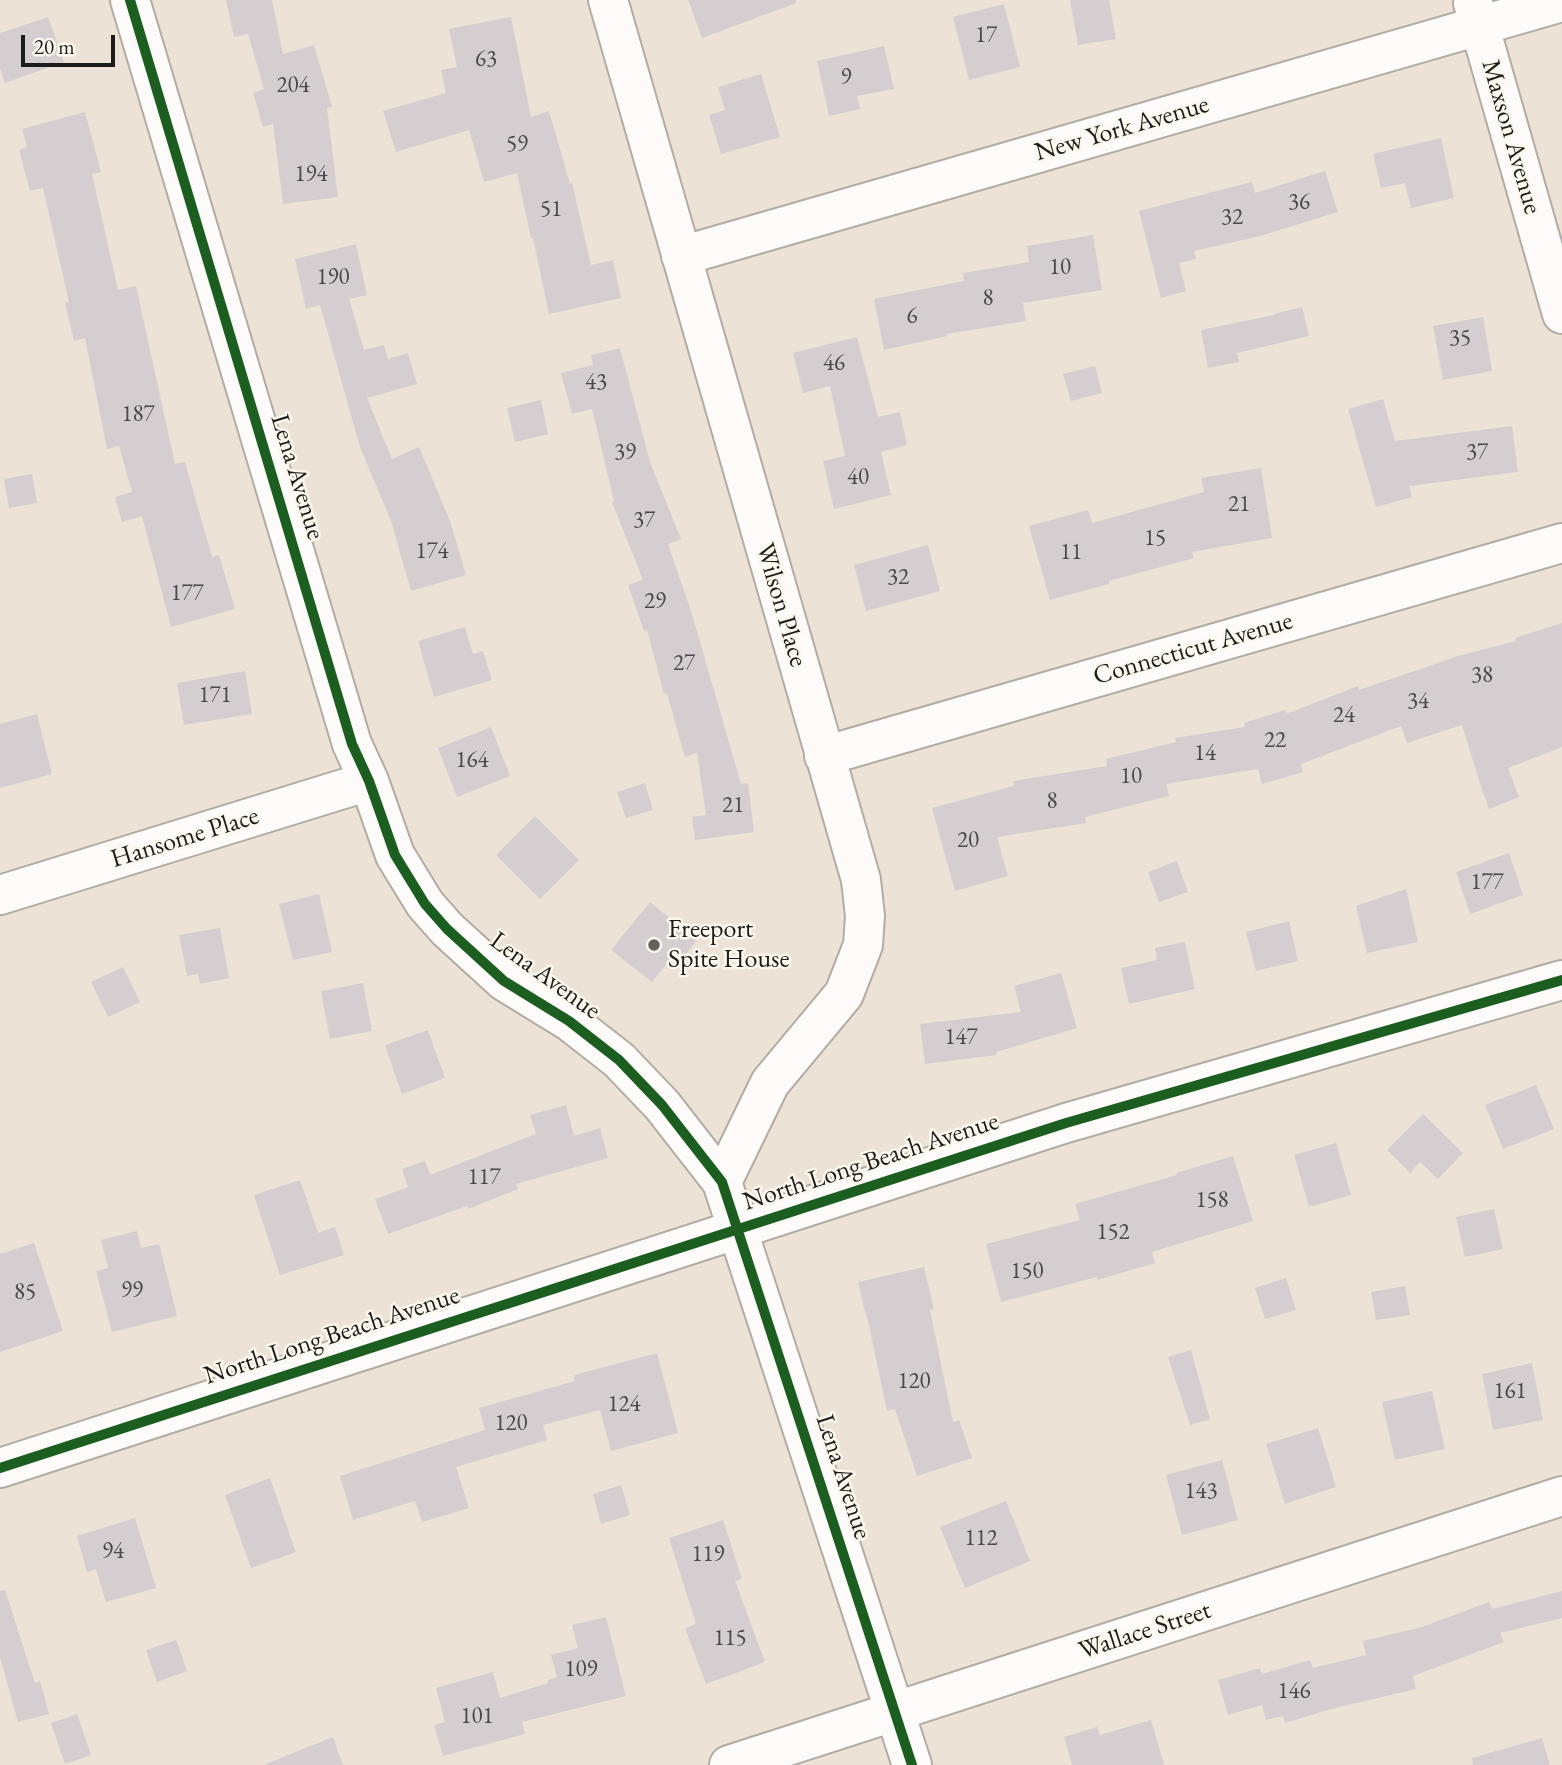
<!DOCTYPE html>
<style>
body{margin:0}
#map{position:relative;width:1562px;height:1765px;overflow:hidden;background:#ece2d6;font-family:"EB Garamond",serif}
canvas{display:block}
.scale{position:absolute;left:21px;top:35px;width:94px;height:32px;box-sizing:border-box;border:4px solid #1c1c1c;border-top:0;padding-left:9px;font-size:21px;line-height:24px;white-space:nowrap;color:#1c1c1c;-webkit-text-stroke:5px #fbf7ec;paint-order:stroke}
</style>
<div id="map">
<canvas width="1562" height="1765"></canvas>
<div class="scale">20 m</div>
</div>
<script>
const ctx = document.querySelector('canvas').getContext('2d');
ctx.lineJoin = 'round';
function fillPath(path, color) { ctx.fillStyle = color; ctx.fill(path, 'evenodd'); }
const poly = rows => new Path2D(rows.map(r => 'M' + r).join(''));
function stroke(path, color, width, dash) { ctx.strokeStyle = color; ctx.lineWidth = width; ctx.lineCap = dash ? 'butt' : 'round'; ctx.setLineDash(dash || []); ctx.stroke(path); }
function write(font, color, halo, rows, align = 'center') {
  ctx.font = font + ' "EB Garamond",serif'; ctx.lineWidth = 5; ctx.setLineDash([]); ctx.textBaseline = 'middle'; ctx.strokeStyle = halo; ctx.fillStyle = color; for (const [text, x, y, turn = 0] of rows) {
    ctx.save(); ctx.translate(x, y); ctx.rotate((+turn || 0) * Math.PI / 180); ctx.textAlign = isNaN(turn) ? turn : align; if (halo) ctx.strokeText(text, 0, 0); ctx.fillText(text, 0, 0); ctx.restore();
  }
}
fillPath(poly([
 [226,0,272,0,283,54,314,45,332,107,327,108,338,197,283,204,273,124,263,127,253,93,264,89,248,34,234,37],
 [688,0,796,0,796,3,702,38],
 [1070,0,1109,0,1116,39,1078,45],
 [1004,4,1020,67,969,80,953,17],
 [48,17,64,62,5,83,0,69,0,33],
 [511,17,531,117,549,111,570,184,572,183,591,265,613,260,621,298,549,314,533,238,531,238,517,173,484,182,469,130,396,152,383,111,446,93,441,70,457,67,449,29],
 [884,46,894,89,857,96,860,109,829,116,817,61],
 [761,74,780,137,721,154,709,115,725,110,718,87],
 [85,112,101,172,92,174,118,290,136,286,175,464,185,462,212,557,219,555,235,609,171,627,142,516,122,522,115,497,132,492,119,446,107,449,85,338,74,341,65,303,69,302,43,188,30,191,19,150,27,147,22,129],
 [1441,138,1454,198,1411,208,1405,183,1381,188,1373,154],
 [1325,171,1338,212,1260,236,1194,251,1196,259,1179,263,1186,291,1161,298,1139,211,1252,182,1255,193],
 [1093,235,1102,290,1023,303,1026,321,947,334,947,336,884,350,874,299,964,281,963,273,1029,262,1027,246],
 [356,244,367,295,349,299,364,350,384,345,388,359,408,353,417,384,367,398,392,459,419,447,450,521,466,575,411,591,391,521,360,447,320,305,306,309,295,259],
 [1302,307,1309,336,1237,353,1239,362,1208,368,1201,330,1274,315,1274,314],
 [1483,317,1492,371,1443,380,1433,326],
 [857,337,878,417,900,412,907,445,881,452,891,495,834,509,823,461,845,456,830,386,803,393,793,353],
 [620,348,650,462,681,539,668,544,692,614,741,784,748,783,754,832,695,840,692,817,706,815,697,753,685,757,667,694,664,694,647,630,644,631,628,585,643,580,612,502,614,501,592,409,572,414,561,373,593,365,591,355],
 [1095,366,1102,393,1071,401,1063,374],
 [1383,399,1395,441,1512,426,1518,472,1409,486,1412,497,1376,507,1348,409],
 [541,400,548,434,515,442,507,408],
 [1261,468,1272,538,1192,552,1194,558,1109,581,1109,584,1050,600,1029,526,1088,510,1092,523,1204,492,1201,478],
 [32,474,37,503,9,508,4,479],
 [928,545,940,591,866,611,854,565],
 [1562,623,1562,747,1508,768,1519,797,1489,809,1482,790,1462,725,1407,743,1401,726,1301,764,1303,772,1262,784,1258,769,1166,784,1169,796,1085,817,1086,823,997,837,1008,876,955,891,932,808,1014,786,1013,781,1107,766,1106,759,1176,742,1175,738,1245,727,1244,723,1285,710,1286,714,1358,686,1359,690,1458,656,1516,641,1515,638],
 [465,627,473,654,483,651,492,680,434,697,418,641],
 [245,671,252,714,184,725,177,683],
 [37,714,52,774,0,788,0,724],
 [491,727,510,776,457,797,438,748],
 [645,783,653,810,626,818,617,792],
 [535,816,579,860,540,899,496,855],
 [1509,853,1523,895,1470,914,1456,872],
 [1177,861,1188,892,1159,902,1148,872],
 [1406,889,1418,942,1367,953,1356,906],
 [319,894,332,952,293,960,279,904],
 [650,902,697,940,678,964,671,958,652,982,611,950],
 [1289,921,1298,961,1256,971,1246,932],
 [220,928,229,978,200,984,198,974,187,976,179,935],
 [1185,942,1195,989,1129,1004,1121,968,1157,960,1155,948],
 [123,967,140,1002,108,1017,91,982],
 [1061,973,1077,1028,996,1052,997,1055,925,1064,920,1024,1021,1012,1014,986],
 [363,983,372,1031,330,1039,321,991],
 [428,1030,445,1078,402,1094,385,1045],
 [1536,1085,1554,1129,1503,1149,1485,1105],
 [566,1105,574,1136,600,1128,608,1158,516,1184,518,1189,468,1209,467,1206,388,1234,375,1199,408,1187,402,1169,425,1161,430,1175,536,1134,530,1115],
 [1423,1114,1463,1153,1438,1179,1420,1162,1410,1173,1387,1150],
 [1336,1143,1351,1195,1309,1207,1294,1155],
 [1233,1156,1253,1221,1152,1252,1155,1263,1097,1280,1097,1277,1001,1302,986,1244,1080,1220,1075,1204,1177,1175,1176,1173],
 [300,1180,318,1233,335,1227,344,1255,280,1275,254,1195],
 [1494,1209,1503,1249,1465,1257,1456,1217],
 [137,1231,141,1248,159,1244,177,1316,112,1332,96,1271,108,1268,101,1240],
 [34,1243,63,1331,0,1352,0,1254],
 [924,1267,934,1309,930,1310,953,1422,959,1420,972,1458,917,1476,895,1409,887,1411,867,1316,866,1316,858,1282],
 [1286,1278,1296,1310,1265,1319,1255,1288],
 [1405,1286,1410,1315,1376,1320,1371,1292],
 [1191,1350,1210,1419,1190,1425,1168,1357],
 [657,1353,678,1433,611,1451,600,1410,543,1425,547,1440,456,1467,469,1508,422,1522,415,1501,353,1520,340,1476,485,1430,479,1408,575,1381,574,1375],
 [1532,1363,1543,1420,1493,1430,1482,1374],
 [1432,1391,1445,1449,1395,1460,1382,1402],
 [1318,1428,1336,1487,1285,1504,1266,1444],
 [1222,1460,1238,1520,1182,1535,1166,1475],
 [270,1478,296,1552,251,1568,225,1495],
 [621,1485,630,1515,601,1524,593,1494],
 [1006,1501,1030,1561,965,1588,940,1527],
 [135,1518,156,1588,106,1602,96,1569,87,1572,77,1536],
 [723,1520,742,1579,735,1581,765,1662,706,1684,685,1628,696,1624,669,1538],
 [5,1590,35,1683,40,1681,49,1714,18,1722,0,1657,0,1591],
 [1562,1591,1562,1618,1500,1633,1504,1642,1413,1676,1416,1689,1331,1709,1285,1723,1283,1716,1266,1720,1262,1705,1228,1715,1218,1680,1260,1668,1262,1674,1310,1660,1313,1668,1366,1655,1363,1641,1422,1627,1489,1602,1492,1609],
 [606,1617,626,1696,522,1722,525,1734,443,1756,434,1725,445,1722,436,1688,493,1672,500,1698,548,1683,548,1680,557,1677,551,1655,578,1648,572,1625],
 [176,1640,187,1671,157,1682,146,1650],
 [77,1714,91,1755,65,1764,51,1723],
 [1151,1720,1164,1765,1072,1765,1064,1737,1097,1727,1100,1735],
 [333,1737,343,1765,266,1765,266,1764],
 [1542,1738,1550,1765,1473,1765,1472,1758]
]), '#d4ced0');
const minor = poly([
 [130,0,352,744,369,781,395,855,425,904,447,929,504,981,569,1021,619,1060,662,1105,722,1182,912,1765],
 [608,0,861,880,865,916,863,945,844,994,770,1083,722,1182],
 [1473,3,1562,314],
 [681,256,1562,2],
 [824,756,1562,543],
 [0,895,369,781],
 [0,1468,1066,1123,1562,980],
 [729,1765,1562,1496]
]);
stroke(minor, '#b2aca4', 42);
stroke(minor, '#fcfbf9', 38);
stroke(poly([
 [130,0,352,744,369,781,395,855,425,904,447,929,504,981,569,1021,619,1060,662,1105,722,1182,912,1765],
 [0,1468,1066,1123,1562,980]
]), '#1b5e20', 10);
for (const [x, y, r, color] of [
 [654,945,7,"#65615d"]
]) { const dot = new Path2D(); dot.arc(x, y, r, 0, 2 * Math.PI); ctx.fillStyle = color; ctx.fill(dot); stroke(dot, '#fbf7ec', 2.5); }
write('23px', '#4a4849', null, [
 ["17",986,36],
 ["63",486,60],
 ["9",846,78],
 ["204",293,86],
 ["59",517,145],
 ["194",311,175],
 ["36",1299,203],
 ["51",551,210],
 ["32",1232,218],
 ["10",1060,268],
 ["190",333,278],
 ["8",988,299],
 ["6",912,317],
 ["35",1460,339],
 ["46",834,364],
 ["43",596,383],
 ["187",138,415],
 ["39",625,453],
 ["37",1477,453],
 ["40",858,478],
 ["21",1239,505],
 ["37",644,521],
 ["15",1155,539],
 ["174",432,552],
 ["11",1071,553],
 ["32",898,578],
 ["177",187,594],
 ["29",655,602],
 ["27",684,664],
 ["38",1482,676],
 ["171",215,696],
 ["34",1418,702],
 ["24",1344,716],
 ["22",1275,741],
 ["14",1205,754],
 ["164",472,761],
 ["10",1131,777],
 ["8",1052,802],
 ["21",733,806],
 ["20",968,841],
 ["177",1487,883],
 ["147",961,1038],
 ["117",484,1178],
 ["158",1212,1201],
 ["152",1113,1233],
 ["150",1027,1272],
 ["99",132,1291],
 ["85",25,1293],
 ["120",914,1382],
 ["161",1510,1392],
 ["124",624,1405],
 ["120",511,1424],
 ["143",1201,1492],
 ["112",981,1539],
 ["94",113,1552],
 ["119",708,1555],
 ["115",730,1639],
 ["109",581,1670],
 ["146",1294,1692],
 ["101",477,1717]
]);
write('26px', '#1c1c1c', '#fbf7ec', [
 ["New York Avenue",1122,129,-16],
 ["Maxson Avenue",1511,137,74],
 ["Lena Avenue",297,477,73],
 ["Wilson Place",781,605,74],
 ["Connecticut Avenue",1193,649,-16],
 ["Hansome Place",185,838,-17],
 ["Lena Avenue",545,976,36],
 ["North Long Beach Avenue",871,1162,-18],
 ["North Long Beach Avenue",332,1336,-18],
 ["Lena Avenue",843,1477,72],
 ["Wallace Street",1145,1631,-18]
]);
write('26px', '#1c1c1c', '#fbf7ec', [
 ["Freeport",668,930],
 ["Spite House",668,960]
], 'left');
</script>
